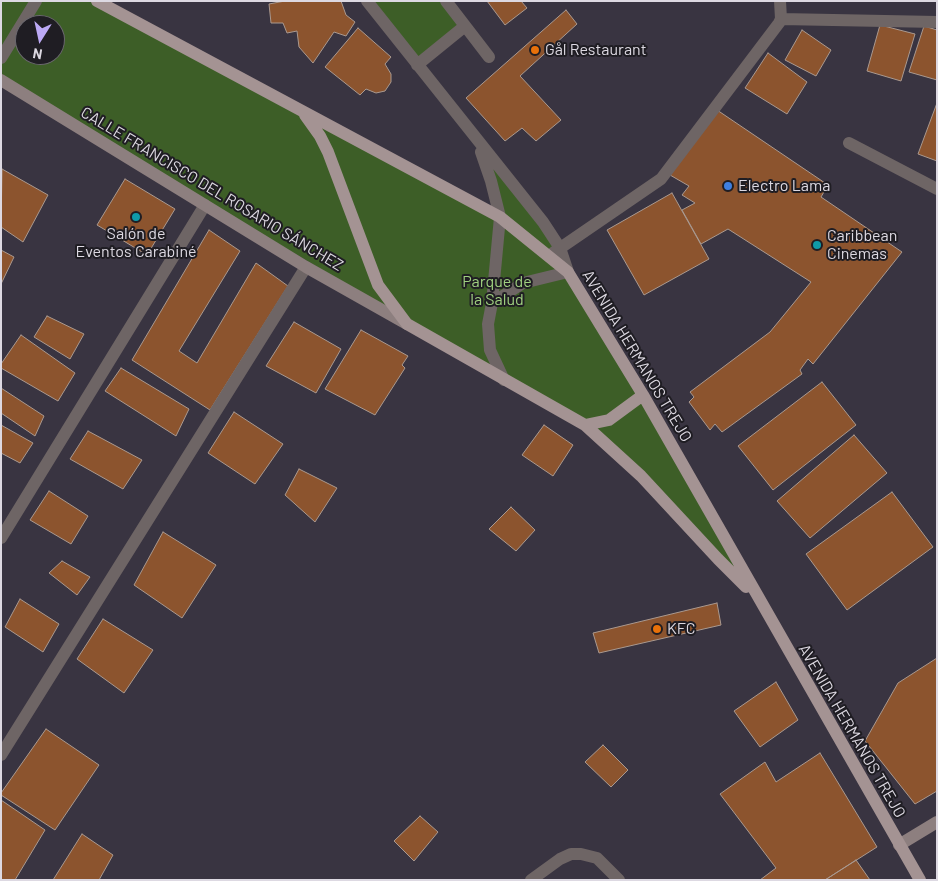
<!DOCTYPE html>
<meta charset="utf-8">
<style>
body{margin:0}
#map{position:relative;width:938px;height:881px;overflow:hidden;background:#393441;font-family:Barlow,sans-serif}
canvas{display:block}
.frame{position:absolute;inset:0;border:2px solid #ddd9e2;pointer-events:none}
.north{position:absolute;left:15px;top:15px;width:50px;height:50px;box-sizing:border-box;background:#1f1d23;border:1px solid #6b686f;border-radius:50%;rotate:190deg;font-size:14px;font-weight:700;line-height:20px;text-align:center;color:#ddd9e2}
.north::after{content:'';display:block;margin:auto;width:18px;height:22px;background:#bca9f5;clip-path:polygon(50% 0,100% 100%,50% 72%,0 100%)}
</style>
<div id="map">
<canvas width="938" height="881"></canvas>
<div class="frame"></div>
<div class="north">N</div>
</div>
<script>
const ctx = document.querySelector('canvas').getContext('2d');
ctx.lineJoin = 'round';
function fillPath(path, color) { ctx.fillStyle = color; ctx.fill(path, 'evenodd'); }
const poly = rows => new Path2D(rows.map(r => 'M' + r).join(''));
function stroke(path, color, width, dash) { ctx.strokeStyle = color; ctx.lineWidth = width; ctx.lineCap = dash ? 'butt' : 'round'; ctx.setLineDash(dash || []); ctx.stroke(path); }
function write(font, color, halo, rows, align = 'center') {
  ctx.font = font + ' Barlow,sans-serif'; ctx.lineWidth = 4; ctx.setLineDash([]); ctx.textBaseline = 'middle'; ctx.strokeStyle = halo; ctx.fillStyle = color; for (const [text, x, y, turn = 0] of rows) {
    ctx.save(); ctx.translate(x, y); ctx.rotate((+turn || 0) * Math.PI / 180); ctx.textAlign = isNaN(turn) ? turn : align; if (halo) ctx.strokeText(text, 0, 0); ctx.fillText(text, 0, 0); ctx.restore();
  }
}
fillPath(poly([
 [1,1,97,1,499,217,483,155,543,222,757,597,585,425,1,80],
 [25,25,55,25,55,55,25,55],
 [367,1,446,1,467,29,417,65]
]), '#3d5e27');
const building = poly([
 [285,1,341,1,346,15,355,22,346,36,334,32,313,63,299,47,297,31,287,33,283,23,271,23,269,4,285,1],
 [487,1,521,1,527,8,505,25,487,1],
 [566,10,577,24,520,76,561,120,536,141,522,128,505,141,466,98,566,10],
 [880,25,915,34,901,81,867,71,880,25],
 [924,26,937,30,937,80,909,72,924,26],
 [358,28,391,57,385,64,391,74,391,82,385,91,376,93,366,89,360,95,325,67,358,28],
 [802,30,831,50,816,76,785,60,802,30],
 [768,53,807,82,787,114,745,88,768,53],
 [937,103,937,161,918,154,937,103],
 [717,110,828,185,821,197,902,252,813,364,808,359,800,370,802,374,722,432,715,424,710,430,689,402,694,397,690,392,770,332,811,282,728,229,701,244,682,210,695,203,682,195,689,186,670,175,717,110],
 [2,169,48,195,23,242,1,227,2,169],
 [125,179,175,209,147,255,97,225,125,179],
 [672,193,709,259,644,295,607,230,672,193],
 [209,230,240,251,179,351,197,363,256,263,288,286,210,410,132,360,209,230],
 [1,250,14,257,1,284,1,250],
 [47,316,84,334,70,359,34,337,47,316],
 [294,322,341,349,316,393,266,366,294,322],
 [361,330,408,356,402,365,405,368,375,415,325,389,361,330],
 [21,335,75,373,58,401,1,368,1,364,21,335],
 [121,368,189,409,176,436,105,391,121,368],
 [822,382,856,425,773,490,738,446,822,382],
 [1,388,44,416,35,436,1,413,1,388],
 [234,412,283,444,255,484,208,453,234,412],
 [1,425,33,443,20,463,1,453,1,425],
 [544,425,573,445,553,476,522,455,544,425],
 [88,431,142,460,123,489,70,459,88,431],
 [854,435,887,473,810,538,777,501,854,435],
 [299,469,337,488,315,522,285,495,299,469],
 [49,491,88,516,71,544,30,520,49,491],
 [892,492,933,547,847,610,806,554,892,492],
 [511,507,535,530,516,551,489,529,511,507],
 [163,532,216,565,182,618,134,585,163,532],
 [62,561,90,577,77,595,49,573,62,561],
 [20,599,59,624,43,652,5,627,20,599],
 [717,603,721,625,599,653,593,633,717,603],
 [103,619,153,650,124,693,77,659,103,619],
 [937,658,937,791,915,804,865,741,898,683,937,658],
 [776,682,798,720,760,747,734,711,776,682],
 [46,729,99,765,55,830,1,795,1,793,46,729],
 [603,745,628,770,611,787,585,762,603,745],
 [820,753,877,847,825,880,760,880,776,868,720,794,765,762,776,782,820,753],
 [1,800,45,830,15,880,1,880,1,800],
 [420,816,438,832,414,861,394,841,420,816],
 [82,834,113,855,99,880,53,880,82,834],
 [856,860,870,880,825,880,856,860]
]);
fillPath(building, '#8c542e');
stroke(building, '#aa998f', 1);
stroke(poly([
 [367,1,543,222,560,248,568,272,523,283,492,303,488,324,490,350,504,380],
 [446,1,489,57],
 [781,19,937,22],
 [1,58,36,1],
 [417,65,465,26],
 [849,143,937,189],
 [481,152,491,181,500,217,492,303],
 [553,253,661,179,779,23,781,19,780,1],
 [1,538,205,205],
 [1,755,306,267],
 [531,880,560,859,571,854,581,854,597,858,619,880]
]), '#6e6565', 12);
stroke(poly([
 [1,80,306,267,407,324],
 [899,845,937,822]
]), '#8d7f7f', 12);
stroke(poly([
 [97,1,500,217,568,272,643,395,920,880],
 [305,115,320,136,328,152,378,285,407,324,585,425,641,476,718,559,746,587],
 [585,425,609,420,643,395]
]), '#a49393', 12);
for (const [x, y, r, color] of [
 [535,50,5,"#e8710a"],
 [728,186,5,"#3f7fe0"],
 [136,217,5,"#0f9aa8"],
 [817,245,5,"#0f9aa8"],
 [657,629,5,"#e8710a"]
]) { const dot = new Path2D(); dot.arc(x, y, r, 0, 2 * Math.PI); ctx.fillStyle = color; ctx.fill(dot); stroke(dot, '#1f1d23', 2); }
write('16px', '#ddd9e2', '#1f1d23', [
 ["Gål Restaurant",545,50],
 ["Electro Lama",738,186],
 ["Salón de",136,234,"center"],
 ["Eventos Carabiné",136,252,"center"],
 ["Caribbean",827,236],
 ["Cinemas",827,254],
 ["KFC",667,629]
], 'left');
write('16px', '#ddd9e2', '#1f1d23', [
 ["CALLE FRANCISCO DEL ROSARIO SÁNCHEZ",212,189,31],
 ["AVENIDA HERMANOS TREJO",637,356,59],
 ["AVENIDA HERMANOS TREJO",852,731,60]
]);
write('16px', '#a0d180', '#1f1d23', [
 ["Parque de",497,282],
 ["la Salud",497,300]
]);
</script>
